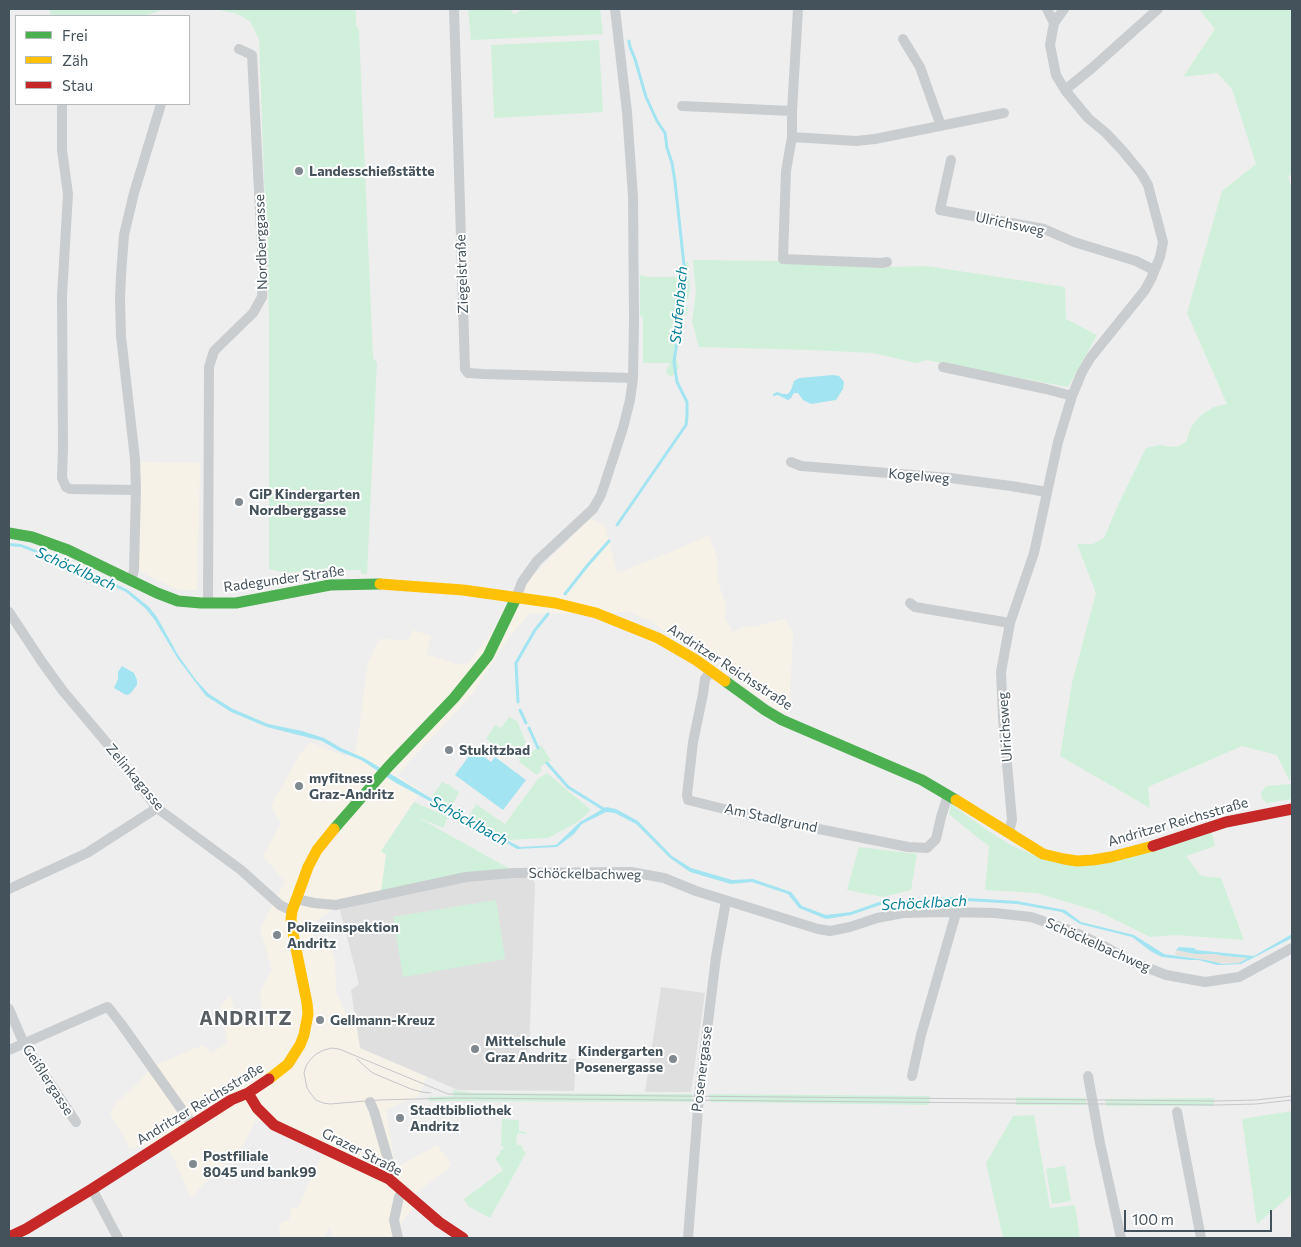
<!DOCTYPE html>
<meta charset="utf-8">
<style>
body{margin:0}
#map{position:relative;width:1301px;height:1247px;overflow:hidden;background:#efeeee;font-family:Commissioner,sans-serif}
canvas{display:block}
.frame{position:absolute;inset:0;border:10px solid #44525c;pointer-events:none}
.legend{position:absolute;left:15px;top:15px;width:175px;height:90px;box-sizing:border-box;background:#fff;border:1px solid #b4babe;margin:0;padding:6px 9px;list-style:none;font-size:15px;color:#44525c}
.legend li{display:flex;align-items:center;gap:10px;height:25px}
.legend b{width:25px;border:1px solid #b4babe}
.scale{position:absolute;left:1124px;top:1210px;width:148px;height:22px;box-sizing:border-box;border:2px solid #44525c;border-top:0;padding-left:6px;font-size:15px;line-height:18px;white-space:nowrap;color:#44525c;-webkit-text-stroke:4px #fff;paint-order:stroke}
</style>
<div id="map">
<canvas width="1301" height="1247"></canvas>
<div class="frame"></div>
<ul class="legend">
<li><b style="height:6px;background:#4caf50"></b>Frei</li>
<li><b style="height:6px;background:#ffc107"></b>Zäh</li>
<li><b style="height:6px;background:#c62828"></b>Stau</li>
</ul>
<div class="scale">100 m</div>
</div>
<script>
const ctx = document.querySelector('canvas').getContext('2d');
ctx.lineJoin = 'round';
function fillPath(path, color) { ctx.fillStyle = color; ctx.fill(path, 'evenodd'); }
const poly = rows => new Path2D(rows.map(r => 'M' + r).join(''));
function stroke(path, color, width, dash) { ctx.strokeStyle = color; ctx.lineWidth = width; ctx.lineCap = dash ? 'butt' : 'round'; ctx.setLineDash(dash || []); ctx.stroke(path); }
function write(font, color, halo, rows, align = 'center') {
  ctx.font = font + ' Commissioner,sans-serif'; ctx.lineWidth = 4; ctx.setLineDash([]); ctx.textBaseline = 'middle'; ctx.strokeStyle = halo; ctx.fillStyle = color; for (const [text, x, y, turn = 0] of rows) {
    ctx.save(); ctx.translate(x, y); ctx.rotate((+turn || 0) * Math.PI / 180); ctx.textAlign = isNaN(turn) ? turn : align; if (halo) ctx.strokeText(text, 0, 0); ctx.fillText(text, 0, 0); ctx.restore();
  }
}
fillPath(poly([
 [138,462,200,463,197,590,178,590,137,570],
 [590,518,605,526,617,573,664,555,709,535,717,558,718,581,726,605,725,617,732,632,742,628,757,626,785,619,793,632,789,715,776,709,757,696,727,673,718,659,673,637,650,621,628,612,529,614,508,638,473,693,397,775,422,791,407,811,381,851,386,855,381,892,336,907,314,922,312,945,331,948,335,959,336,992,345,1012,355,1016,361,1048,427,1077,419,1096,386,1109,393,1154,398,1167,437,1145,451,1164,448,1166,449,1168,417,1192,413,1209,401,1222,395,1238,333,1238,329,1227,324,1238,281,1238,279,1224,289,1220,292,1207,298,1208,321,1157,333,1150,307,1139,256,1120,238,1155,214,1172,195,1194,191,1197,168,1146,130,1148,110,1113,117,1102,137,1084,153,1066,203,1045,212,1053,227,1043,221,1006,230,995,238,1022,250,1019,264,1020,260,992,272,970,260,929,285,882,263,856,281,823,271,806,300,754,310,742,346,757,356,751,368,663,379,639,408,640,413,630,431,636,426,654,456,664,469,663,531,578]
]), '#f7f2e8');
fillPath(poly([
 [529,877,533,879,535,884,529,1051,531,1057,576,1059,574,1091,458,1090,360,1048,351,990,359,984,340,910,373,901,462,882,501,878],
 [661,987,705,993,691,1092,645,1092]
]), '#e0dfe0');
fillPath(poly([
 [49,9,164,9,145,16,51,16],
 [212,9,356,9,356,25,359,30,373,358,377,363,367,574,361,574,361,570,310,570,287,573,269,569,269,314,259,39,250,21,235,13],
 [468,9,511,9,512,13,515,14,524,9,600,9,603,34,471,40],
 [1199,9,1292,9,1292,173,1288,177,1292,188,1292,780,1289,780,1277,755,1242,746,1148,787,1150,808,1060,756,1072,683,1096,593,1077,544,1093,544,1104,538,1118,505,1146,448,1160,445,1172,447,1179,446,1186,442,1191,427,1200,416,1214,407,1227,404,1187,313,1222,191,1256,164,1232,89,1217,73,1183,77,1215,29],
 [599,40,603,112,494,118,491,45],
 [693,260,779,261,884,267,926,266,1065,287,1066,319,1097,335,1068,387,926,360,916,363,873,353,810,350,699,347,692,322,696,293],
 [688,261,690,290,688,299,685,303,685,306,688,308,687,314,684,315,682,319,684,323,682,343,678,347,676,358,679,367,674,375,669,377,666,371,670,363,643,363,643,317,640,316,640,275,650,277,676,277,680,280,679,268],
 [509,717,517,721,530,753,541,745,551,760,540,767,542,770,537,775,519,762,520,759,512,754,511,756,506,752,504,753,486,739,495,725,501,728],
 [547,773,591,810,578,822,548,838,508,840,468,818,476,804,505,824,538,779],
 [442,782,448,785,449,783,450,786,459,792,452,806,433,795],
 [1292,784,1292,799,1267,803,1262,799,1261,793,1266,786],
 [414,802,448,817,443,828,417,817,512,870,381,892,386,855,381,851],
 [951,804,990,832,1009,844,1042,859,1056,863,1211,831,1215,846,1186,856,1201,876,1221,878,1244,940,1176,935,1150,937,1097,911,1037,893,985,890,989,846,978,838,949,814],
 [859,847,917,854,911,890,883,897,847,890],
 [496,900,505,959,403,977,393,917],
 [453,1090,474,1093,692,1094,692,1102,429,1101,428,1097,453,1096],
 [709,1094,930,1096,929,1105,710,1102],
 [1016,1097,1086,1098,1086,1105,1016,1105],
 [1214,1098,1214,1106,1106,1106,1105,1099],
 [1292,1111,1292,1194,1257,1224,1242,1119],
 [1034,1115,1050,1208,1075,1205,1080,1238,1003,1238,986,1163,1013,1116],
 [502,1119,519,1120,519,1131,526,1132,526,1134,519,1133,517,1135,516,1140,518,1145,522,1145,523,1150,526,1153,490,1218,468,1206,464,1199,503,1170,495,1158,500,1154,500,1151,504,1148,501,1145],
 [1065,1166,1071,1201,1052,1204,1046,1169]
]), '#d0f0db');
fillPath(poly([
 [1176,950,1195,954,1214,954,1225,956,1250,958,1239,963,1223,964,1206,960,1175,955]
]), '#e7e3dc');
fillPath(poly([
 [833,375,839,376,844,382,843,389,836,400,811,404,803,400,798,393,794,393,791,398,788,400,778,395,773,396,773,394,777,392,783,394,788,394,791,390,794,381,799,378],
 [9,543,21,544,83,568,128,590,149,607,157,617,178,655,196,680,209,694,233,709,268,724,302,731,324,738,341,748,364,758,444,806,520,847,556,845,580,822,606,807,616,809,638,821,672,856,691,868,732,880,753,879,791,892,802,906,826,915,851,912,879,902,950,897,1017,901,1065,910,1081,922,1134,935,1164,954,1206,960,1223,964,1239,963,1248,958,1225,956,1214,954,1195,954,1176,950,1179,947,1194,948,1196,950,1254,956,1292,934,1292,938,1241,964,1223,965,1217,965,1198,960,1189,960,1162,957,1152,952,1132,937,1080,924,1062,912,1017,904,950,900,880,905,851,915,826,919,799,908,788,894,752,882,731,884,690,872,670,858,636,824,615,813,606,812,582,824,574,834,557,847,517,849,488,832,396,783,361,760,339,751,322,741,267,727,231,712,206,696,178,659,154,619,145,608,126,592,82,571,21,547,9,546],
 [122,666,134,673,137,680,137,685,130,694,126,695,114,688,118,679,118,672],
 [474,749,491,762,495,757,526,780,503,810,455,775]
]), '#a2e4f1');
stroke(poly([
 [617,525,686,425,687,416,687,402,677,382,674,362,680,319,680,309,683,297,681,287,685,274,675,182,672,163,667,148,665,133,657,121,646,97,635,59,630,47,629,41],
 [565,594,587,566,609,541],
 [518,702,516,663,535,630,548,614],
 [520,710,526,723],
 [529,728,538,748],
 [547,763,568,787,605,810]
]), '#a2e4f1', 3);
stroke(poly([
 [454,9,465,369,468,373,483,374,633,378],
 [798,9,792,111,792,137,786,171,783,259,882,263,887,262],
 [1054,23,1064,9],
 [903,39,920,67,941,126],
 [1065,90,1092,68,1158,9],
 [62,104,62,150,68,194,62,296,63,448,62,478,66,487,70,489,136,490],
 [682,106,792,111],
 [792,137,856,141,875,139,1004,113],
 [951,160,940,210,1044,229,1074,242,1136,261,1150,268,1154,272],
 [943,367,1046,389,1072,396],
 [791,462,801,466,950,478,1011,486,1047,492],
 [131,581,134,570,136,490,135,459,121,336,120,299,121,275,124,235,134,193,161,104],
 [516,598,522,582,537,561,593,509,601,495,608,474,623,428,630,400,633,378,634,321,633,196,627,112,615,9],
 [208,603,209,367,214,351,253,313,262,297,263,269,252,55,239,49],
 [910,603,915,607,1010,623],
 [9,612,42,662,63,691,111,748,157,808,241,870,280,905,292,911],
 [711,671,705,679,703,694,693,742,687,795,688,800,732,811,774,820,908,847,927,848,936,839,941,817,948,795],
 [1009,832,1012,820,1003,718,1001,672,1010,623,1034,553,1058,442,1072,396,1082,372,1091,357,1145,290,1151,279,1160,257,1163,242,1148,185,1141,173,1122,150,1106,133,1088,118,1065,90,1056,75,1050,45,1054,23,1047,9],
 [9,889,87,853,157,808],
 [296,899,314,903,336,905,466,877,514,873,631,872,664,878,696,891,818,929,830,931,850,927,877,918,903,913,943,912,995,913,1031,917,1072,931,1106,947,1130,961,1166,975,1205,982,1239,977,1292,948],
 [9,1009,24,1044,76,1122],
 [9,1050,107,1007,108,1007,122,1025,192,1124],
 [912,1076,921,1035,956,913],
 [1088,1076,1100,1143,1121,1238],
 [370,1102,374,1111,390,1166,389,1179],
 [1177,1112,1201,1238],
 [92,1189,118,1238],
 [398,1238,394,1220,399,1197,403,1190],
 [688,1238,699,1096,716,957,726,901]
]), '#cacdcf', 10);
stroke(poly([
 [9,533,32,537,68,550,157,593,178,601,201,603,236,603,330,585,380,584],
 [725,681,765,710,782,720,922,780,956,800],
 [334,829,389,766,454,698,488,656,516,598]
]), '#4caf50', 11);
stroke(poly([
 [380,584,463,590,555,603,596,613,658,638,696,660,725,681],
 [956,800,1043,854,1064,859,1077,861,1093,860,1111,857,1153,846],
 [269,1079,288,1064,300,1045,304,1035,308,1014,307,1003,294,939,291,919,292,911,308,867,317,850,334,829]
]), '#ffc107', 11);
stroke(poly([
 [1153,846,1226,822,1292,809],
 [248,1093,257,1108,274,1125,389,1179,439,1222,463,1238],
 [9,1237,26,1229,92,1189,231,1100,248,1093,269,1079]
]), '#c62828', 11);
stroke(poly([
 [357,1059,370,1071,375,1074,411,1089,422,1092,431,1093],
 [1292,1096,1256,1100,1216,1101,456,1094,448,1094,339,1049,332,1048,324,1050,316,1054,310,1060,306,1066,304,1073,307,1088,311,1094,316,1100,323,1103,330,1104,378,1100,457,1098,1216,1105,1256,1104,1292,1100]
]), '#c4c6c9', 1);
for (const [x, y, r, color] of [
 [299,171,5,"#80898f"],
 [239,502,5,"#80898f"],
 [449,750,5,"#80898f"],
 [299,786,5,"#80898f"],
 [277,935,5,"#80898f"],
 [320,1020,5,"#80898f"],
 [475,1049,5,"#80898f"],
 [673,1059,5,"#80898f"],
 [400,1118,5,"#80898f"],
 [193,1164,5,"#80898f"]
]) { const dot = new Path2D(); dot.arc(x, y, r, 0, 2 * Math.PI); ctx.fillStyle = color; ctx.fill(dot); stroke(dot, '#fff', 2); }
write('bold 14px', '#44525c', '#fff', [
 ["Landesschießstätte",309,171],
 ["GiP Kindergarten",249,494],
 ["Nordberggasse",249,510],
 ["Stukitzbad",459,750],
 ["myfitness",309,778],
 ["Graz-Andritz",309,794],
 ["Polizeiinspektion",287,927],
 ["Andritz",287,943],
 ["Gellmann-Kreuz",330,1020],
 ["Mittelschule",485,1041],
 ["Graz Andritz",485,1057],
 ["Kindergarten",663,1051,"right"],
 ["Posenergasse",663,1067,"right"],
 ["Stadtbibliothek",410,1110],
 ["Andritz",410,1126],
 ["Postfiliale",203,1156],
 ["8045 und bank99",203,1172]
], 'left');
write('14px', '#44525c', '#fff', [
 ["Ulrichsweg",1010,224,12],
 ["Nordberggasse",261,242,-92],
 ["Ziegelstraße",462,274,-92],
 ["Kogelweg",919,476,5],
 ["Radegunder Straße",284,579,-8],
 ["Andritzer Reichsstraße",730,667,33],
 ["Ulrichsweg",1005,727,-94],
 ["Zelinkagasse",135,777,50],
 ["Am Stadlgrund",771,818,12],
 ["Andritzer Reichsstraße",1178,822,-16],
 ["Schöckelbachweg",585,874,1],
 ["Schöckelbachweg",1098,945,24],
 ["Posenergasse",702,1069,-83],
 ["Geißlergasse",48,1080,57],
 ["Andritzer Reichsstraße",200,1104,-31],
 ["Grazer Straße",362,1152,27]
]);
write('italic 15px', '#058098', '#fff', [
 ["Stufenbach",679,305,-85],
 ["Schöcklbach",76,569,24],
 ["Schöcklbach",469,821,29],
 ["Schöcklbach",924,903,-3]
]);
ctx.letterSpacing = '1px';
write('bold 19px', '#595e63', '#fff', [
 ["ANDRITZ",246,1019]
]);
ctx.letterSpacing = '0px';
</script>
